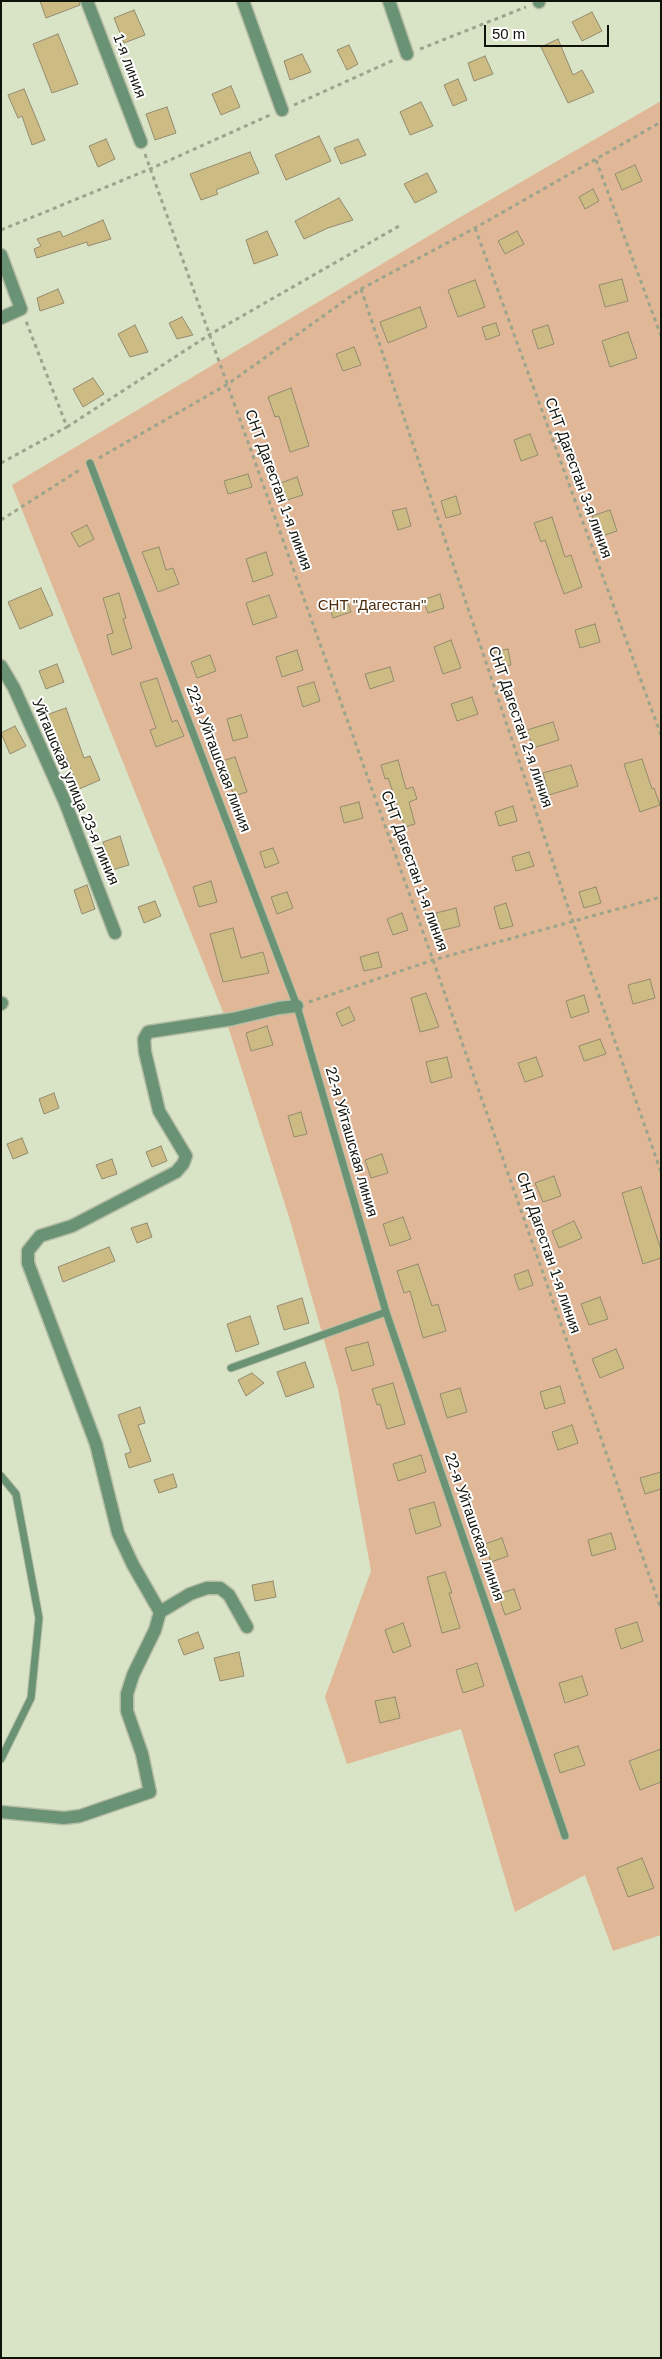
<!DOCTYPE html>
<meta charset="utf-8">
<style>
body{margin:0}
#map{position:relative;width:662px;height:2359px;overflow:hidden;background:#d9e3c6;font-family:Helvetica,sans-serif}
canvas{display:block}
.frame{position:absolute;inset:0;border:2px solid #0f1208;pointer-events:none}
.scale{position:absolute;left:484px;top:25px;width:125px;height:22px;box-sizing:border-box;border:2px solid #0f1208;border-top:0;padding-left:6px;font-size:15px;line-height:18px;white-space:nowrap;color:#0f1208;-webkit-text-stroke:4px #fff;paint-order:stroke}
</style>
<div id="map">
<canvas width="662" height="2359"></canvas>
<div class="frame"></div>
<div class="scale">50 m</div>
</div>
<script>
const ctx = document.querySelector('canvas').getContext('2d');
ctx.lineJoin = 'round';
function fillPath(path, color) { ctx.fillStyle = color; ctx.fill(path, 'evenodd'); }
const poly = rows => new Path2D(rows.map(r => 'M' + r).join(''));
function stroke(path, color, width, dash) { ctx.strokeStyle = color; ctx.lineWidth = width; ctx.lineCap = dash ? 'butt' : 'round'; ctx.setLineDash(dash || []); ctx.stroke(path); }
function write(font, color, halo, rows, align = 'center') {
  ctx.font = font + ' Helvetica,sans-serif'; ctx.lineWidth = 4; ctx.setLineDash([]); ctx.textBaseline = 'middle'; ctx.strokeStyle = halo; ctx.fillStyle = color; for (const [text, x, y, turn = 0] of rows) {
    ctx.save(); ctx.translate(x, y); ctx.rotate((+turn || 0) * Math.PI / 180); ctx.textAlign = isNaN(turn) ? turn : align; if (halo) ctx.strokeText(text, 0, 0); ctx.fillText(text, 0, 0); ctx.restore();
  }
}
fillPath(poly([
 [661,101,661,1935,613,1951,585,1875,515,1912,461,1729,347,1764,325,1697,371,1571,338,1389,289,1217,225,1017,12,485,457,219]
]), '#e0b897');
const building = poly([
 [40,1,79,1,80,5,46,18,40,1],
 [134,10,145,35,124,43,114,18,134,10],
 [592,12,602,31,582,41,572,22,592,12],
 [58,34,78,84,52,93,33,44,58,34],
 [558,39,573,75,582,70,594,92,568,103,541,47,558,39],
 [349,45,358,64,347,70,337,50,349,45],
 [302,54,311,72,290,80,284,61,302,54],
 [485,56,493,74,474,81,468,63,485,56],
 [458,79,467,100,453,106,444,85,458,79],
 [231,86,240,107,221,115,212,94,231,86],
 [24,89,45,140,32,145,22,116,18,118,8,95,24,89],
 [421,102,433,126,410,135,400,112,421,102],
 [167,107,176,133,155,140,146,114,167,107],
 [319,136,331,161,286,180,275,155,319,136],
 [106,139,115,159,98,167,89,146,106,139],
 [358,139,366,155,341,164,334,148,358,139],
 [250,152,259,173,216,190,218,194,201,200,190,174,250,152],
 [635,165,642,181,622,190,615,174,635,165],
 [427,173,437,192,415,203,404,184,427,173],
 [593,189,599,201,585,209,579,197,593,189],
 [339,198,353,220,328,228,304,239,295,221,339,198],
 [103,220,111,239,88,246,87,242,37,258,34,249,41,246,37,239,60,231,63,237,103,220],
 [267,231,278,255,254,264,246,240,267,231],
 [517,231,524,244,505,254,498,241,517,231],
 [622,279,628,301,605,307,599,285,622,279],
 [475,280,485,307,458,317,448,290,475,280],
 [58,289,64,303,40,311,37,298,58,289],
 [420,307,427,327,388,343,380,322,420,307],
 [182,317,193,335,177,339,169,323,182,317],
 [496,323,500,335,486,340,482,327,496,323],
 [135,325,148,352,130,357,118,334,135,325],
 [548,325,554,344,538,349,532,330,548,325],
 [628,332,637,358,610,367,602,341,628,332],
 [354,347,361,365,343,371,336,354,354,347],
 [93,378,104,394,83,407,73,389,93,378],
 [291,388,309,446,290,452,279,416,275,417,268,397,291,388],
 [530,434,538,455,521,461,514,440,530,434],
 [248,474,252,487,228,494,224,481,248,474],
 [297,477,303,495,287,500,281,483,297,477],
 [456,496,461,514,446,518,441,501,456,496],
 [406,508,411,526,398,530,392,511,406,508],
 [610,510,617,531,599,537,592,516,610,510],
 [552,517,565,557,571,555,582,587,564,594,545,540,541,542,534,523,552,517],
 [87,525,94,539,79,547,71,533,87,525],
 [159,547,166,570,173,568,179,584,158,592,142,552,159,547],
 [266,552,273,575,253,582,246,559,266,552],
 [41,588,53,615,20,629,8,602,41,588],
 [119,593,126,618,123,619,132,648,112,655,107,635,113,633,103,598,119,593],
 [440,594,444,608,428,613,423,600,440,594],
 [269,595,277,617,253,625,246,603,269,595],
 [347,599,351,612,333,618,329,605,347,599],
 [595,624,600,642,580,648,575,630,595,624],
 [451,640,461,668,443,674,434,647,451,640],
 [508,649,511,665,498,668,494,652,508,649],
 [297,650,303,670,282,677,276,657,297,650],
 [210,655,216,671,197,678,191,662,210,655],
 [57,664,64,682,46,689,39,671,57,664],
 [390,667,394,681,370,689,365,674,390,667],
 [157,678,172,722,177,720,184,736,156,747,150,730,156,728,140,683,157,678],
 [314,682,320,701,303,707,297,687,314,682],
 [472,697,478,714,457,721,451,704,472,697],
 [66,708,84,758,90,756,100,780,79,789,60,742,56,743,46,715,66,708],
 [241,715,248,737,233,741,227,719,241,715],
 [553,722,559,740,533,748,527,730,553,722],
 [15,726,26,746,10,754,1,733,15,726],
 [235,757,247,792,234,796,222,761,235,757],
 [642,759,652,789,654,788,660,805,640,812,624,764,642,759],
 [398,760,406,789,413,787,417,799,409,802,415,824,405,827,388,778,385,779,381,765,398,760],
 [571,765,578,786,549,795,543,773,571,765],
 [359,802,363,818,344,823,340,807,359,802],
 [513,806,517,821,499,826,495,812,513,806],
 [120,836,129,865,112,870,103,842,120,836],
 [273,848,279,863,265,868,260,852,273,848],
 [529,852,534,866,516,871,512,857,529,852],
 [211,881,217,902,199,907,193,887,211,881],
 [87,885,95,909,82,914,74,890,87,885],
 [596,887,601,903,584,908,579,892,596,887],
 [287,892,293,908,277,914,271,897,287,892],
 [155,901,161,916,144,923,138,907,155,901],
 [506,903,513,926,500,929,494,907,506,903],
 [456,908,460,926,440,931,436,913,456,908],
 [402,913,408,930,393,935,387,919,402,913],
 [233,928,241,958,263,952,269,973,223,982,210,934,233,928],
 [378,952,382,967,364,971,360,957,378,952],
 [650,979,655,998,633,1004,628,985,650,979],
 [426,993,439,1027,420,1032,411,998,426,993],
 [584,995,589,1012,571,1018,566,1001,584,995],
 [349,1007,355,1020,342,1026,336,1013,349,1007],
 [267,1026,273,1045,251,1051,246,1033,267,1026],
 [600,1039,606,1054,584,1061,579,1046,600,1039],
 [447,1057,452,1077,431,1083,426,1062,447,1057],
 [536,1057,543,1076,525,1082,518,1063,536,1057],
 [54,1093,59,1108,44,1114,39,1099,54,1093],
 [301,1112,307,1134,294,1137,288,1116,301,1112],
 [22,1138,28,1153,13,1159,7,1144,22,1138],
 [161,1146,167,1161,152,1167,146,1152,161,1146],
 [382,1154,388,1173,371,1178,365,1160,382,1154],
 [112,1159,117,1174,102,1179,96,1165,112,1159],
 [554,1176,561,1196,543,1202,535,1183,554,1176],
 [641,1187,661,1250,661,1258,643,1264,622,1193,641,1187],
 [403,1217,411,1239,390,1246,383,1224,403,1217],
 [574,1221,582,1238,559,1248,552,1231,574,1221],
 [147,1223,152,1237,137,1243,131,1228,147,1223],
 [109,1247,115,1261,63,1282,58,1267,109,1247],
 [418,1264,432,1306,438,1304,446,1331,423,1338,410,1291,404,1293,397,1271,418,1264],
 [528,1270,533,1285,519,1290,514,1275,528,1270],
 [600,1297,608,1319,589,1325,581,1304,600,1297],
 [302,1298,309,1323,284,1330,277,1306,302,1298],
 [250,1316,259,1344,236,1352,227,1324,250,1316],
 [368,1342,374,1365,352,1371,345,1348,368,1342],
 [616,1349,624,1368,600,1378,592,1359,616,1349],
 [305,1362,314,1387,286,1397,277,1372,305,1362],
 [252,1373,264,1383,246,1396,238,1380,252,1373],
 [393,1383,405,1424,387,1429,380,1404,377,1405,372,1389,393,1383],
 [560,1386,565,1403,545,1409,540,1392,560,1386],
 [460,1388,467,1412,447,1418,440,1394,460,1388],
 [140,1407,145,1423,138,1425,151,1461,129,1468,125,1454,131,1452,118,1415,140,1407],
 [572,1425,578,1443,558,1450,552,1432,572,1425],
 [421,1455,426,1472,398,1481,393,1464,421,1455],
 [661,1472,661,1489,645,1494,640,1478,661,1472],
 [173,1474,177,1487,159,1493,154,1480,173,1474],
 [434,1502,441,1526,416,1534,409,1509,434,1502],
 [611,1533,616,1549,592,1556,588,1540,611,1533],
 [502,1538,508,1556,491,1562,485,1544,502,1538],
 [445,1572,452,1593,449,1593,460,1628,442,1633,427,1577,445,1572],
 [273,1581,276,1597,255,1601,252,1585,273,1581],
 [514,1589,521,1609,505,1615,498,1594,514,1589],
 [637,1622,643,1641,621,1649,615,1629,637,1622],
 [403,1623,411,1646,393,1653,385,1630,403,1623],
 [198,1632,204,1648,184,1655,178,1640,198,1632],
 [239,1652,244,1676,220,1681,214,1658,239,1652],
 [477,1663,484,1686,463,1693,456,1670,477,1663],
 [582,1676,588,1695,565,1703,559,1683,582,1676],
 [395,1697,400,1718,380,1723,375,1701,395,1697],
 [578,1746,585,1765,560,1773,554,1754,578,1746],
 [661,1749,661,1782,640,1790,629,1761,661,1749],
 [642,1858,654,1888,628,1897,617,1868,642,1858]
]);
fillPath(building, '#cdbb84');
stroke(building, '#948b70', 1);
const lane = poly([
 [90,463,297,1006,386,1312,565,1836],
 [231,1368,386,1312],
 [1,1476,16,1494,39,1618,31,1698,1,1759]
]);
const street = poly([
 [87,1,141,142],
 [243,1,282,110],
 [389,1,407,54],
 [539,1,539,2],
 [1,255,21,309,1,318],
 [1,666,14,688,65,802,115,933],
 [1,1004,2,1003],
 [160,1612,133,1565,118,1533,96,1444,28,1263,28,1251,40,1236,72,1226,176,1172,183,1164,186,1156,159,1111,145,1052,144,1039,148,1032,233,1019,279,1008,297,1006],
 [1,1812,64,1818,80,1816,150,1792,142,1754,127,1711,127,1694,133,1675,155,1630,160,1612,190,1594,207,1588,220,1588,229,1595,247,1627]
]);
stroke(lane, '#b5bda4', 9);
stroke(street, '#b5bda4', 15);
stroke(poly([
 [420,49,526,7],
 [294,105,396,59],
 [145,154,433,960,661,1609],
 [596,160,661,336],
 [475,228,661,735],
 [1,230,150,169,270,115],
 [361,289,573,922,661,1172],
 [67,427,209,335,399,226],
 [99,458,228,384,361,289,475,228,661,122],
 [1,463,67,427,26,321],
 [1,520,81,469],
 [309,1002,433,960,661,897]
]), '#9ca48d', 3, [4, 4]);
stroke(lane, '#6a9275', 7);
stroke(street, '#6a9275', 12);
write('15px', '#0f1208', '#fff', [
 ["1-я линия",129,66,69],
 ["СНТ Дагестан 3-я линия",578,478,70],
 ["СНТ Дагестан 1-я линия",278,490,70],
 ["СНТ Дагестан 2-я линия",520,727,71],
 ["22-я Уйташская линия",218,759,69],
 ["Уйташская улица 23-я линия",75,792,67],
 ["СНТ Дагестан 1-я линия",414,871,70],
 ["22-я Уйташская линия",351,1142,74],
 ["СНТ Дагестан 1-я линия",548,1253,71],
 ["22-я Уйташская линия",474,1527,71]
]);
write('15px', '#4d2d0f', '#fff', [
 ["СНТ \"Дагестан\"",372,606]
]);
</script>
